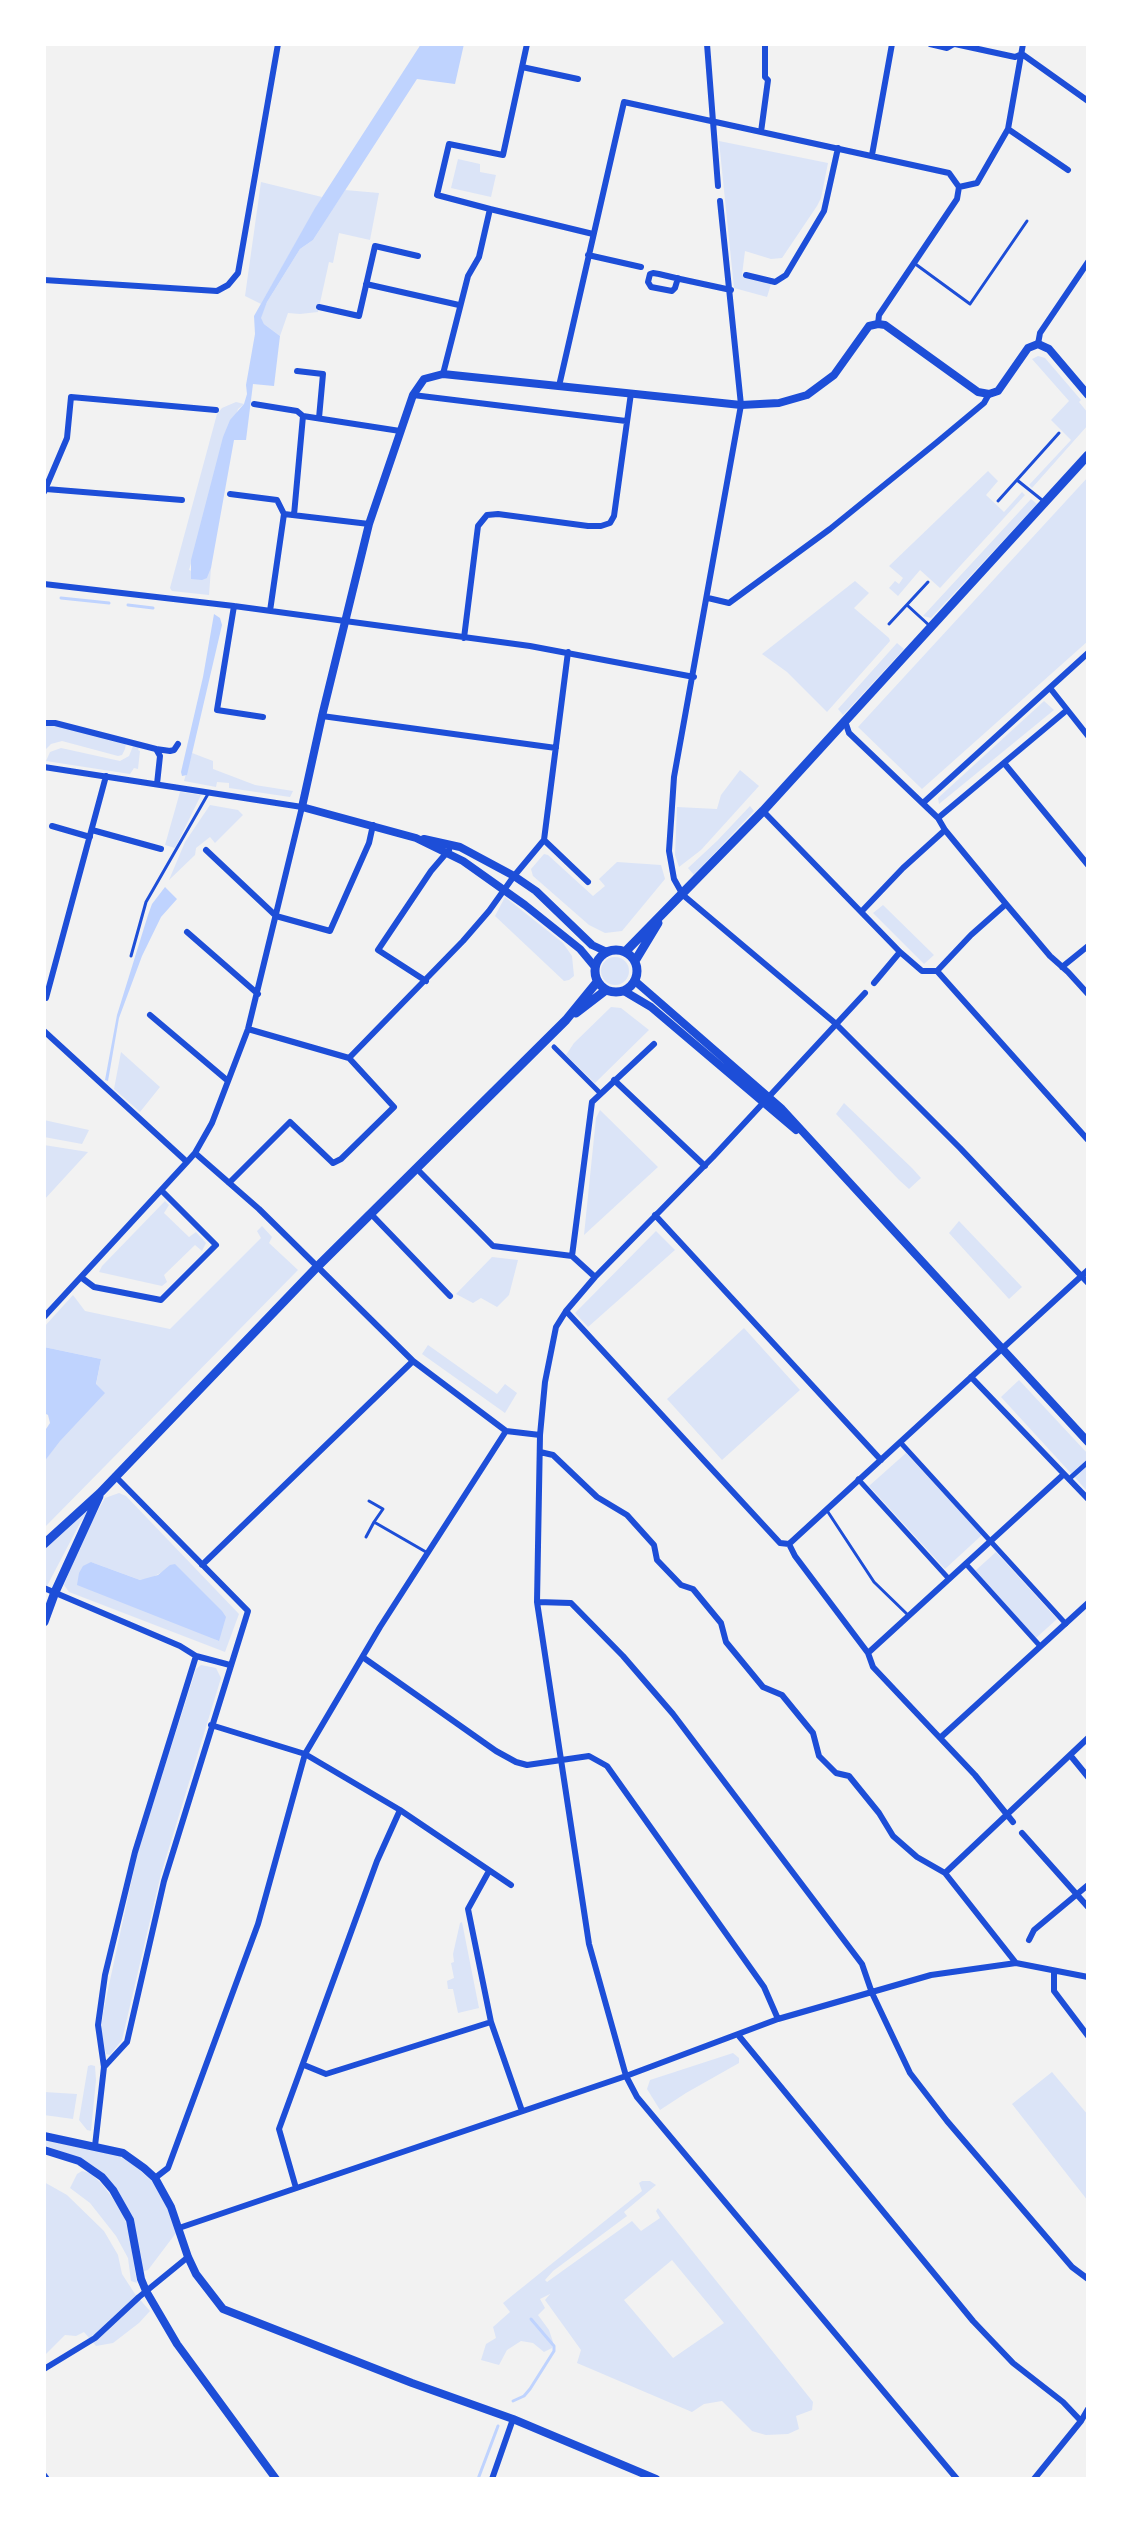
<!DOCTYPE html>
<style>
body{margin:0}
#map{position:relative;width:1132px;height:2523px;overflow:hidden;background:#f2f2f2;font-family:Mulish,sans-serif}
canvas{display:block}
.frame{position:absolute;inset:0;border:46px solid #fff;pointer-events:none}
</style>
<div id="map">
<canvas width="1132" height="2523"></canvas>
<div class="frame"></div>
</div>
<script>
const ctx = document.querySelector('canvas').getContext('2d');
ctx.lineJoin = 'round';
function fillPath(path, color) { ctx.fillStyle = color; ctx.fill(path, 'evenodd'); }
const poly = rows => new Path2D(rows.map(r => 'M' + r).join(''));
function stroke(path, color, width, dash) { ctx.strokeStyle = color; ctx.lineWidth = width; ctx.lineCap = dash ? 'butt' : 'round'; ctx.setLineDash(dash || []); ctx.stroke(path); }
fillPath(poly([
 [719,141,828,163,821,198,817,206,782,258,771,259,745,251,742,275,772,281,767,297,734,288],
 [458,159,480,164,480,172,496,175,491,197,451,188],
 [261,182,322,197,261,304,245,296],
 [345,190,379,193,370,240,339,233,333,263,329,262,318,312,300,314,288,313,280,336,264,324,260,318,267,302,300,249,313,240],
 [1038,356,1045,358,1081,400,1079,402,1088,413,1088,425,1032,488,1029,485,1071,440,1051,420,1069,401,1032,359],
 [236,402,244,404,238,409,189,570,207,578,211,568,209,595,172,591,170,588,217,414,222,408],
 [988,471,998,481,986,495,1004,512,1022,492,1025,495,940,588,920,570,898,596,889,588,895,581,899,584,903,578,889,566],
 [1088,477,1088,641,922,789,858,727],
 [1031,499,1037,504,931,618,923,616],
 [855,581,869,593,854,608,889,638,890,641,827,712,787,672,762,654],
 [897,643,904,649,843,715,838,709],
 [1044,701,1054,710,939,804,938,798],
 [44,726,59,726,126,743,125,749,122,755,118,756,62,741,51,744,44,751],
 [133,746,139,747,138,750,140,751,138,769,134,768,130,774,46,761,50,752,61,748,120,761,129,756],
 [192,753,213,761,213,769,255,785,293,791,290,797,229,788,229,783,217,782,216,787,184,781],
 [740,770,759,786,701,850,679,867,675,855,677,807,717,809,721,795],
 [180,792,201,795,175,848,165,845],
 [210,805,238,810,243,815,215,843,210,837,196,848,195,855,169,880,185,842],
 [750,806,754,811,694,875,688,868,717,841],
 [544,854,548,855,593,896,605,886,599,879,617,862,661,865,665,879,622,931,605,933,589,925,533,876,531,869],
 [505,897,563,943,572,956,574,976,569,980,564,981,495,916],
 [883,905,934,955,924,964,873,913],
 '601 971a14 14 0 1 1 28 0a14 14 0 1 1-28 0Z',
 [611,1007,621,1008,649,1030,595,1083,566,1055,574,1043],
 [121,1052,160,1087,140,1112,114,1089],
 [844,1103,912,1168,921,1178,909,1189,899,1180,836,1114],
 [600,1110,658,1167,584,1235,596,1118],
 [44,1120,89,1130,82,1144,44,1137],
 [44,1145,88,1152,44,1200],
 [165,1201,169,1205,164,1213,189,1237,196,1232,206,1243,202,1251,195,1245,164,1275,167,1282,162,1286,99,1272,102,1266],
 [959,1221,1022,1287,1009,1299,949,1233],
 [262,1226,272,1237,269,1243,298,1270,44,1528,44,1462,96,1385,101,1359,44,1347,44,1327,73,1295,85,1311,170,1329,261,1238,257,1231],
 [656,1231,675,1250,588,1327,575,1313],
 [492,1257,518,1260,509,1295,497,1307,481,1298,473,1303,456,1294],
 [744,1328,800,1390,722,1460,667,1399],
 [428,1345,497,1394,505,1384,517,1393,505,1413,422,1354],
 [1019,1380,1088,1454,1088,1492,1001,1397],
 [906,1453,982,1535,945,1569,869,1486],
 [119,1493,126,1496,239,1614,225,1652,69,1592,64,1585,84,1535,105,1498],
 [91,1562,140,1580,149,1579,166,1570,218,1641],
 [97,1497,80,1523,47,1586,44,1584,44,1549],
 [996,1552,1057,1619,1036,1638,975,1571],
 [201,1665,216,1668,221,1678,161,1874,122,2040,110,2055,106,2054,101,2029,104,2008,138,1851,196,1669],
 [462,1922,479,2008,458,2013,453,1989,448,1989,447,1981,454,1978,451,1963,454,1962,453,1954,460,1923],
 [733,2053,739,2058,739,2063,686,2093,660,2110,647,2089,650,2080],
 [91,2065,95,2066,96,2080,91,2131,87,2130,79,2120,88,2066],
 [1052,2072,1088,2115,1088,2201,1012,2104],
 [44,2092,77,2094,73,2119,44,2115],
 [44,2140,117,2155,133,2164,156,2185,172,2217,176,2233,148,2270,144,2271,142,2267,129,2212,119,2193,95,2167,74,2156,44,2145],
 [82,2171,90,2173,102,2184,122,2211,129,2232,137,2283,131,2281,128,2258,116,2236,90,2203,70,2188,77,2174],
 [642,2181,650,2181,656,2185,624,2212,627,2216,553,2271,545,2280,547,2282,632,2221,641,2231,660,2218,656,2211,658,2208,813,2402,812,2410,796,2416,799,2429,788,2434,766,2435,752,2431,722,2401,704,2404,692,2412,577,2363,581,2350,545,2300,550,2294,540,2299,545,2308,538,2315,549,2330,553,2342,552,2348,544,2352,533,2343,521,2341,507,2350,499,2365,481,2360,486,2344,496,2338,493,2327,510,2312,503,2303,642,2191,639,2183],
 [672,2260,724,2323,673,2358,624,2300],
 [44,2182,67,2195,104,2231,118,2255,122,2274,135,2294,150,2311,139,2323,113,2343,96,2346,84,2332,76,2336,65,2335,44,2356]
]), '#dbe4f7');
fillPath(poly([
 [421,44,464,44,455,84,417,79,313,240,300,249,267,302,261,318,264,324,280,336,274,386,253,384,246,440,234,440,211,568,207,578,202,580,191,579,191,560,223,437,230,420,244,404,247,394,246,385,255,334,254,316,315,208],
 [214,614,220,618,222,625,187,775,182,776,181,772,203,677],
 [165,887,177,899,161,917,142,956,119,1018,108,1081,105,1080,117,1015,148,915,152,904],
 [44,1347,101,1359,96,1384,105,1393,60,1441,44,1462,44,1432,50,1423,48,1415,44,1413],
 [91,1562,140,1580,158,1575,170,1565,175,1564,222,1611,226,1617,219,1641,77,1585,79,1573,83,1566]
]), '#bfd3fe');
stroke(poly([
 [61,598,109,603],
 [128,605,153,608],
 [513,2401,524,2396,530,2389,554,2351,554,2346,531,2319],
 [478,2479,498,2426]
]), '#bfd3fe', 3);
stroke(poly([
 [914,263,970,304,1027,221],
 [1017,480,1042,500],
 [998,501,1059,433],
 [907,605,931,627],
 [889,624,928,582],
 [131,956,146,902,208,794],
 [369,1501,383,1509,374,1522],
 [826,1509,874,1582,909,1616],
 [366,1537,374,1522,426,1552]
]), '#1d4ed8', 3);
stroke(poly([
 [554,1047,600,1093],
 [900,1442,1066,1624],
 [858,1479,949,1579],
 [1069,1479,1088,1462],
 [966,1564,1040,1646]
]), '#1d4ed8', 5);
stroke(poly([
 [707,44,718,186],
 [930,44,947,48,954,44],
 [955,44,1015,57,1022,54,1088,101],
 [522,67,578,79],
 [1008,129,1068,170],
 [761,132,768,80,765,77,765,44],
 [872,155,892,44],
 [959,187,977,183,1008,129,1023,44],
 [720,201,741,405,674,777,669,851,674,879,683,895,835,1023,960,1148,1088,1283],
 [490,209,593,234],
 [588,255,641,267],
 [746,275,775,282,786,275,824,211,838,148],
 [678,278,675,288,672,291,651,287,648,282,650,274,653,273,659,274,680,279,731,290],
 [44,280,217,291,228,285,238,273,278,44],
 [366,284,459,305],
 [319,307,359,316,375,246,418,256],
 [878,324,879,315,957,199,959,187],
 [1038,344,1040,333,1088,262],
 [297,371,323,374,319,418],
 [443,374,468,276,479,257,490,209,437,195,449,144,503,155,527,44],
 [559,386,624,102,949,173,959,187],
 [413,395,626,421],
 [254,404,297,411,303,416,400,431],
 [46,489,182,500],
 [44,492,67,438,71,397,216,410],
 [230,494,277,500,284,514,369,524],
 [294,515,303,416],
 [44,584,234,606,530,646,694,677],
 [708,598,729,603,830,529,936,443,984,403,989,394],
 [234,606,217,710,263,717],
 [270,611,284,514],
 [464,638,478,526,487,515,498,514,588,526,601,526,610,523,614,516,631,393],
 [1050,688,1088,736],
 [322,716,556,748],
 [845,721,849,733,938,818,945,830,1006,904,1050,956,1068,972,1088,994],
 [44,723,55,723,156,749,160,756,157,784],
 [156,749,170,751,174,750,178,744],
 [1004,763,1088,865],
 [44,767,302,807,248,1029,212,1123,195,1153,187,1162,44,1317],
 [923,803,1088,653],
 [763,811,900,952,922,971,937,971,1088,1140],
 [938,818,1067,710],
 [52,826,90,837],
 [92,830,161,849],
 [544,840,588,882],
 [206,850,276,916,330,931,369,843,373,825],
 [862,911,903,868,945,830],
 [187,932,258,994],
 [1062,967,1088,946],
 [937,971,971,935,1006,904],
 [426,981,378,950,431,871,449,850],
 [874,983,900,952],
 [865,993,713,1157,595,1277,566,1311,556,1327,545,1382,540,1435,537,1602,589,1944,626,2076,637,2097,957,2479],
 [46,998,106,776],
 [150,1015,228,1081],
 [44,1031,187,1162],
 [349,1058,463,941,489,911,514,876,544,840,568,652],
 [614,1080,705,1166],
 [195,1153,259,1209,413,1361,506,1431,540,1435],
 [417,1169,493,1246,572,1256],
 [229,1183,290,1122,333,1163,341,1159,394,1107,349,1058,248,1029],
 [372,1215,450,1296],
 [655,1215,881,1460],
 [572,1256,592,1102,654,1044],
 [572,1256,595,1277],
 [82,1278,94,1287,161,1300,216,1245,162,1191],
 [566,1311,780,1543,789,1544],
 [971,1377,1088,1499],
 [540,1452,553,1455,597,1497,627,1515,654,1545,657,1560,681,1585,693,1589,721,1623,726,1642,763,1687,782,1695,813,1733,819,1756,836,1773,849,1776,879,1813,893,1836,917,1857,945,1873,1016,1963],
 [789,1544,1088,1270],
 [789,1544,795,1556,868,1653],
 [202,1565,413,1361],
 [44,1588,180,1646,196,1656,230,1665],
 [537,1602,571,1603,623,1656,673,1714,862,1964,872,1993,910,2073,947,2121,1072,2267,1088,2279],
 [364,1658,496,1751,516,1762,527,1765,589,1756,607,1766,764,1987,778,2019],
 [211,1725,305,1754,400,1810,511,1885],
 [940,1738,1088,1603],
 [1070,1755,1088,1777],
 [1013,1822,975,1775,873,1667,868,1653,1064,1474],
 [1022,1833,1088,1907],
 [489,1871,468,1909,491,2022,522,2111],
 [945,1873,1088,1738],
 [1029,1940,1034,1930,1088,1885],
 [1054,1972,1054,1991,1088,2036],
 [739,2036,973,2321,1013,2363,1063,2402,1081,2421],
 [304,2065,326,2074,491,2022],
 [104,2067,127,2042,164,1881,248,1611,115,1476],
 [95,2146,104,2067,98,2025,105,1975,135,1852,196,1656],
 [155,2178,168,2168,258,1924,305,1754,380,1627,506,1431],
 [296,2188,279,2129,377,1861,400,1810],
 [179,2228,626,2076,778,2019,931,1975,1016,1963,1088,1977],
 [44,2369,95,2338,139,2297,188,2257],
 [44,2475,47,2479],
 [492,2479,513,2419],
 [1034,2479,1081,2421,1088,2409]
]), '#1d4ed8', 6);
stroke(poly([
 [424,839,460,847,514,876,536,891,592,945,607,952],
 [595,967,580,949,525,905,463,861,416,838,302,807,322,716,369,524,413,395,424,379,443,374,741,405,779,403,807,395,834,375,869,326,878,324,885,325,978,392,989,394,998,391,1028,348,1038,344,1049,349,1088,395],
 [635,981,781,1108,1088,1442],
 [624,991,651,1007,796,1130],
 [44,2136,123,2153,144,2168,155,2178,171,2207,188,2257,196,2274,223,2309,412,2383,513,2419,656,2479],
 [44,2150,79,2161,102,2177,113,2190,130,2220,141,2279,146,2291,177,2344,276,2479]
]), '#1d4ed8', 8);
stroke(poly([
 '595 971a21 21 0 1 1 42 0a21 21 0 1 1-42 0Z',
 [625,952,763,811,1088,455],
 [635,961,658,923],
 [576,1013,606,990],
 [44,1544,100,1493,317,1267,566,1020,597,982],
 [44,1622,55,1592,99,1496]
]), '#1d4ed8', 9);
</script>
